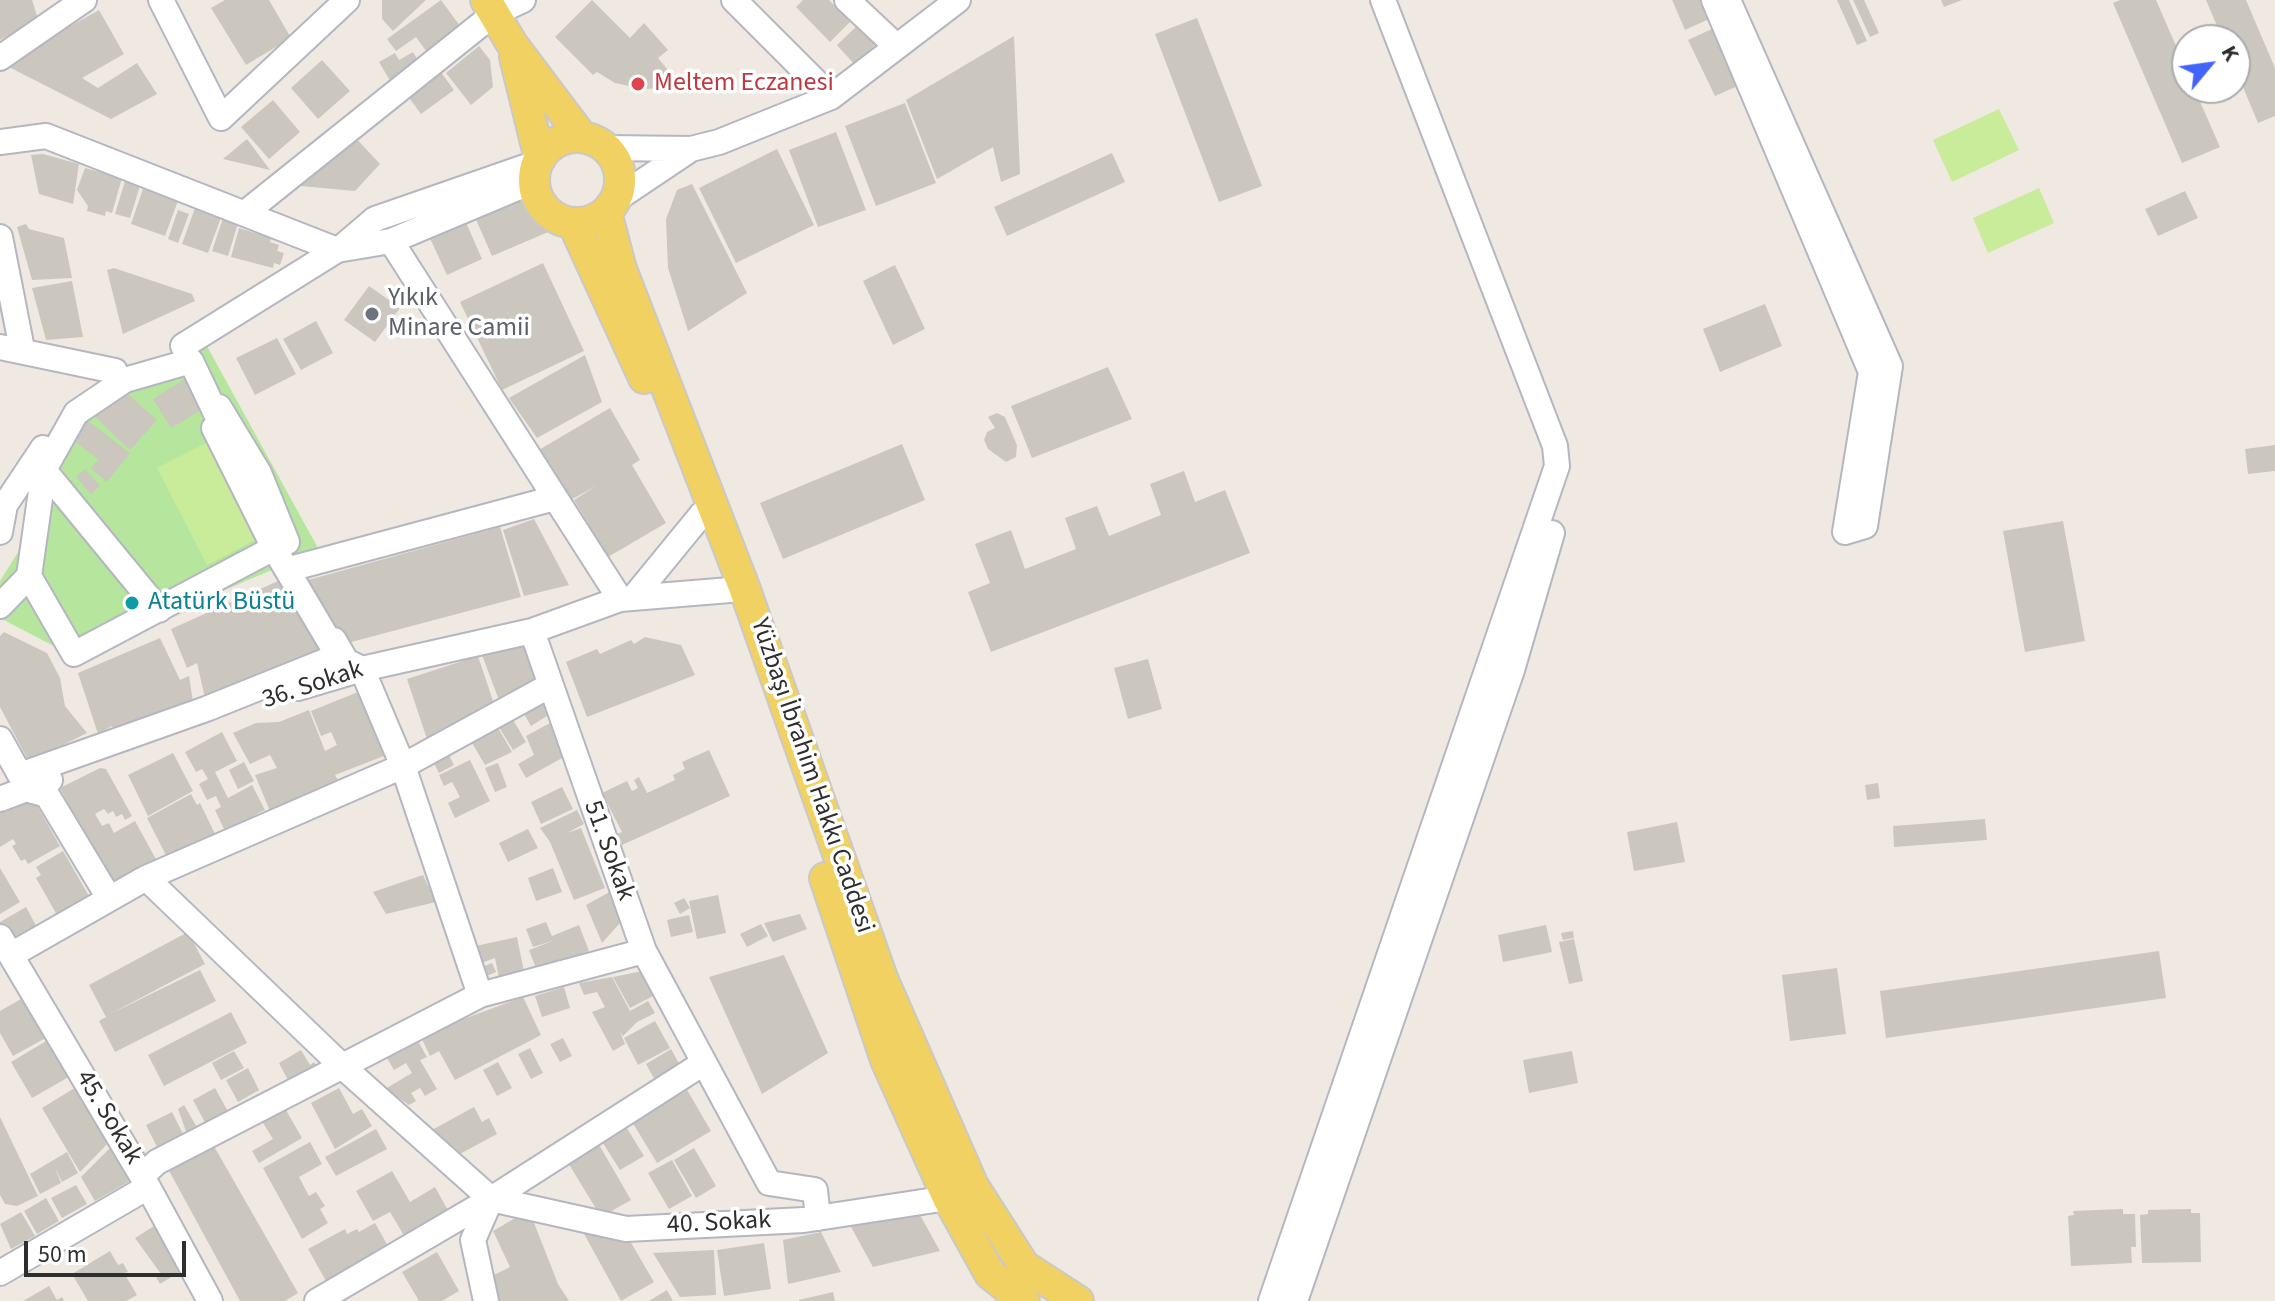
<!DOCTYPE html>
<meta charset="utf-8">
<style>
body{margin:0}
#map{position:relative;width:2275px;height:1301px;overflow:hidden;background:#efe9e1;font-family:"Source Sans 3",sans-serif}
canvas{display:block}
.north{position:absolute;left:2171px;top:24px;width:80px;height:80px;box-sizing:border-box;background:#fff;border:2px solid #ababab;border-radius:50%;rotate:61deg;font-size:22px;font-weight:700;line-height:32px;text-align:center;color:#2e2e2e}
.north::after{content:'';display:block;margin:auto;width:28px;height:36px;background:#4264fb;clip-path:polygon(50% 0,100% 100%,50% 72%,0 100%)}
.scale{position:absolute;left:24px;top:1241px;width:162px;height:36px;box-sizing:border-box;border:4px solid #2e2e2e;border-top:0;padding-left:10px;font-size:24px;line-height:28px;white-space:nowrap;color:#2e2e2e;-webkit-text-stroke:6px #fff;paint-order:stroke}
</style>
<div id="map">
<canvas width="2275" height="1301"></canvas>
<div class="north">K</div>
<div class="scale">50 m</div>
</div>
<script>
const ctx = document.querySelector('canvas').getContext('2d');
ctx.lineJoin = 'round';
function fillPath(path, color) { ctx.fillStyle = color; ctx.fill(path, 'evenodd'); }
const poly = rows => new Path2D(rows.map(r => 'M' + r).join(''));
function stroke(path, color, width, dash) { ctx.strokeStyle = color; ctx.lineWidth = width; ctx.lineCap = dash ? 'butt' : 'round'; ctx.setLineDash(dash || []); ctx.stroke(path); }
function write(font, color, halo, rows, align = 'center') {
  ctx.font = font + ' "Source Sans 3",sans-serif'; ctx.lineWidth = 7; ctx.setLineDash([]); ctx.textBaseline = 'middle'; ctx.strokeStyle = halo; ctx.fillStyle = color; for (const [text, x, y, turn = 0] of rows) {
    ctx.save(); ctx.translate(x, y); ctx.rotate((+turn || 0) * Math.PI / 180); ctx.textAlign = isNaN(turn) ? turn : align; if (halo) ctx.strokeText(text, 0, 0); ctx.fillText(text, 0, 0); ctx.restore();
  }
}
fillPath(poly([
 [203,339,319,550,71,655,0,618,0,581,20,549,27,506,87,408]
]), '#b6e59e');
fillPath(poly([
 [1999,109,2019,150,1952,182,1933,140],
 [2039,188,2054,223,1988,253,1973,218],
 [214,439,264,535,207,565,157,468]
]), '#c9ec9a');
fillPath(poly([
 [0,0,32,0,38,19,0,40],
 [225,0,269,0,291,38,246,65,211,8],
 [382,0,426,0,393,31,382,19],
 [441,0,463,30,429,55,416,37,396,51,387,39],
 [592,0,630,38,644,23,668,50,658,58,682,87,644,89,615,83,597,72,593,75,555,37],
 [803,0,829,0,850,22,830,42,796,7],
 [1672,0,1701,0,1709,19,1685,30],
 [1837,0,1849,0,1867,41,1857,45],
 [1853,0,1864,0,1879,33,1870,37],
 [1941,0,1962,0,1944,7],
 [2120,0,2156,0,2187,71,2187,88,2194,88,2220,147,2182,163,2113,3],
 [2206,0,2246,0,2275,68,2275,116,2258,123,2235,68,2235,40,2223,40],
 [99,10,124,54,82,78,98,88,137,63,157,94,111,119,3,64],
 [1197,18,1262,186,1219,202,1155,34],
 [859,24,877,43,855,65,837,45],
 [1714,28,1740,85,1715,96,1688,40],
 [1014,36,1020,174,1001,182,993,147,937,179,906,100],
 [479,46,490,60,493,87,471,105,446,73],
 [413,52,422,67,392,84,379,62,395,53,399,60],
 [322,60,350,91,318,119,291,88],
 [437,67,454,90,421,114,404,91],
 [273,100,300,132,269,159,241,127],
 [905,103,936,183,876,206,845,126],
 [836,132,866,210,818,227,789,150],
 [351,133,380,164,355,191,290,185],
 [247,139,270,170,223,159],
 [777,149,814,225,736,263,699,188],
 [1112,153,1125,182,1007,236,994,207],
 [43,154,79,164,73,204,39,194,31,155],
 [85,168,122,178,112,213,106,211,105,216,87,211,88,206,77,190],
 [125,181,140,186,130,218,115,214],
 [692,184,747,293,688,331,668,268,666,219,677,190],
 [144,186,179,198,165,236,131,224],
 [2185,191,2198,218,2158,236,2145,209],
 [514,198,532,203,553,230,492,256,474,215],
 [196,205,222,215,208,253,182,244],
 [178,210,189,214,178,243,168,239],
 [224,215,239,220,228,256,212,251],
 [464,218,482,259,447,275,428,234],
 [26,224,29,229,64,238,72,278,32,280,17,227],
 [239,228,258,234,260,229,273,233,270,242,279,245,277,251,284,253,280,265,274,263,273,268,231,257],
 [543,263,584,351,502,390,460,302],
 [895,265,925,329,893,345,863,281],
 [114,268,192,294,195,301,123,334,107,270],
 [72,281,83,337,46,340,32,288],
 [369,286,400,308,375,342,344,320],
 [1765,304,1782,346,1720,372,1703,329],
 [316,321,333,353,301,370,283,339],
 [277,338,296,374,255,395,236,358],
 [585,355,602,402,537,438,509,398],
 [1108,367,1132,419,1032,458,1011,406],
 [185,379,203,409,171,428,153,399],
 [122,389,157,420,130,450,89,411],
 [610,408,640,460,632,465,666,523,608,557,574,500,596,486,567,502,537,451],
 [997,413,1005,417,1017,445,1016,457,1006,462,988,449,984,440,987,432,995,428,988,417],
 [83,417,130,453,107,482,91,469,98,459,68,436],
 [902,444,925,500,783,559,760,503],
 [2275,445,2275,471,2248,474,2245,449],
 [85,469,100,486,91,494,76,477],
 [1184,471,1195,502,1225,490,1250,553,991,652,968,592,990,583,975,544,1011,530,1025,569,1076,549,1065,518,1097,506,1109,536,1161,515,1150,484],
 [534,519,569,585,524,596,503,530],
 [2063,521,2085,641,2025,652,2003,531],
 [500,527,521,597,340,645,308,580],
 [287,577,325,649,205,698,197,663,187,668,171,629],
 [4,632,47,653,60,678,65,706,87,733,29,762,0,707,0,636],
 [645,637,681,645,695,675,587,717,566,662,597,649,600,654,631,640,634,644],
 [160,638,180,680,189,676,193,702,117,733,112,726,98,734,78,673],
 [530,641,543,686,502,708,482,655],
 [478,656,497,713,428,742,407,679],
 [1148,659,1162,709,1128,719,1114,668],
 [363,690,389,754,335,775,338,780,270,811,255,775,277,768,270,755,250,764,233,733,256,723,279,722,309,710,325,751,337,745,331,732,321,736,311,711],
 [539,696,550,714,531,726,520,707],
 [508,711,526,742,513,750,494,719],
 [494,721,512,752,485,765,468,736],
 [550,723,564,757,526,778,518,764,534,755,526,736],
 [222,732,237,761,215,772,228,798,252,785,265,810,225,831,215,810,221,807,216,796,207,800,199,784,208,779,202,769,196,772,185,752],
 [446,750,454,765,439,773,431,758],
 [709,750,730,796,622,845,617,834,622,832,602,793,627,781,632,791,638,788,634,780,639,777,647,793,675,780,673,775,685,769,682,762],
 [173,753,193,791,148,816,128,775],
 [470,760,490,801,455,818,448,803,460,797,452,782,444,786,439,775],
 [244,762,254,781,238,789,229,770],
 [498,763,507,787,495,792,485,768],
 [100,768,106,769,132,816,125,820,122,814,116,817,113,811,108,814,104,809,95,814,102,826,109,823,114,833,135,821,157,861,111,886,60,788],
 [1878,783,1880,798,1867,800,1865,785],
 [562,787,573,809,541,824,531,802],
 [191,794,197,805,200,803,216,836,169,861,147,818],
 [31,795,60,846,28,864,25,859,21,861,12,846,16,844,13,839,0,847,0,812],
 [577,810,584,824,567,833,581,828,605,888,574,900,550,842,540,828],
 [1985,819,1987,840,1894,847,1893,826],
 [1677,822,1685,862,1634,871,1627,832],
 [528,829,538,848,508,862,499,843],
 [63,851,89,896,57,915,36,878,41,875,36,867],
 [0,868,20,902,0,914],
 [553,868,562,892,536,901,528,878],
 [423,875,436,902,386,914,373,892],
 [615,889,628,914,602,943,586,905],
 [718,895,726,933,697,939,689,901],
 [684,898,690,908,680,914,674,903],
 [26,907,39,931,10,948,0,930,0,922],
 [800,914,807,929,773,942,764,923],
 [689,915,693,932,671,937,667,920],
 [546,922,552,936,579,925,589,951,537,971,529,950,555,940,533,947,526,929],
 [761,924,768,936,747,947,740,934],
 [1546,925,1552,952,1503,962,1498,935],
 [1573,931,1574,938,1563,940,1561,933],
 [188,932,205,964,110,1014,200,970,216,1001,115,1052,99,1021,106,1017,89,985],
 [517,937,524,972,499,978,495,958,476,965,471,947],
 [1574,939,1583,981,1569,984,1559,942],
 [2159,951,2166,998,1886,1038,1880,991],
 [784,955,828,1053,762,1094,709,977],
 [492,963,496,972,484,977,480,968],
 [1837,968,1846,1034,1790,1041,1782,975],
 [642,971,655,995,630,1008,613,977],
 [612,977,630,1011,648,1001,655,1013,637,1022,623,1036,620,1032,625,1044,613,1051,592,1012,605,1007,597,992,584,995,579,983],
 [564,987,570,1008,542,1017,535,996],
 [28,995,51,1035,13,1056,0,1033,0,1011],
 [523,997,541,1035,455,1080,439,1051,430,1056,422,1039,450,1024],
 [231,1012,247,1043,164,1086,148,1055],
 [655,1021,670,1048,638,1065,624,1038],
 [53,1037,74,1074,32,1098,11,1062],
 [563,1038,572,1056,560,1062,550,1044],
 [418,1041,427,1057,420,1060,437,1089,425,1096,420,1088,411,1093,416,1101,409,1105,385,1089,412,1073,406,1063,394,1070,387,1058],
 [530,1048,543,1073,531,1079,518,1054],
 [671,1049,681,1067,656,1082,646,1064],
 [301,1050,310,1065,314,1062,318,1068,290,1084,279,1063],
 [234,1051,244,1068,221,1080,212,1063],
 [1572,1051,1578,1083,1529,1093,1523,1060],
 [498,1062,512,1088,497,1096,483,1070],
 [248,1068,259,1090,238,1102,226,1080],
 [81,1084,113,1138,80,1172,42,1108],
 [215,1088,230,1115,208,1128,193,1100],
 [339,1088,353,1114,362,1109,372,1126,335,1149,311,1103],
 [686,1088,711,1131,657,1163,631,1120],
 [184,1105,198,1129,188,1137,178,1109],
 [283,1105,302,1138,259,1163,252,1151,273,1139,260,1118],
 [474,1107,482,1122,489,1118,497,1134,458,1155,430,1131],
 [172,1112,185,1138,159,1151,146,1125],
 [0,1117,38,1196,17,1206,5,1204,0,1195],
 [625,1125,644,1156,620,1170,601,1140],
 [376,1129,387,1149,336,1176,325,1157],
 [211,1141,298,1293,285,1301,240,1301,167,1167],
 [116,1142,137,1177,95,1201,81,1177],
 [310,1142,322,1164,299,1177,309,1196,316,1192,325,1206,320,1209,328,1223,302,1239,263,1168],
 [598,1143,631,1200,601,1217,567,1161],
 [694,1148,716,1186,696,1198,674,1160],
 [67,1152,78,1173,62,1182,55,1168,61,1183,40,1194,30,1174],
 [672,1160,692,1196,669,1209,648,1173],
 [392,1171,410,1202,435,1187,450,1214,406,1239,390,1212,373,1221,356,1191],
 [76,1185,87,1204,62,1218,51,1198],
 [46,1198,59,1221,37,1234,24,1211],
 [2123,1209,2123,1214,2135,1214,2136,1247,2131,1247,2132,1263,2071,1266,2068,1216,2074,1215,2073,1211],
 [2191,1209,2191,1213,2200,1213,2201,1262,2142,1263,2140,1215,2148,1214,2148,1210],
 [529,1210,558,1284,569,1301,498,1301,492,1276,510,1267,493,1231],
 [21,1212,35,1236,11,1249,0,1224],
 [920,1215,940,1251,873,1267,850,1225],
 [375,1223,388,1246,326,1281,308,1249,345,1229,347,1234,357,1229,359,1232],
 [154,1226,181,1271,160,1284,156,1277,161,1274,135,1238],
 [583,1232,630,1241,654,1282,621,1301],
 [821,1232,841,1272,788,1284,783,1240],
 [764,1243,771,1289,724,1296,717,1250],
 [714,1250,716,1295,680,1297,653,1253],
 [110,1251,118,1265,123,1263,128,1272,124,1273,137,1295,126,1301,88,1301,72,1274],
 [437,1252,459,1291,442,1301,419,1301,402,1272],
 [49,1286,57,1300,62,1297,64,1301,23,1301],
 [667,1290,673,1301,649,1301],
 [833,1292,835,1301,799,1301,799,1300]
]), '#cbc7bf');
const minor = poly([
 [161,0,221,118,347,0],
 [734,0,831,97],
 [847,0,895,45],
 [1714,0,1871,372,1845,532,1865,526,1890,366,1728,0],
 [0,58,84,0],
 [0,142,46,136,337,250,391,241,534,181],
 [606,148,691,149,719,142,831,97,958,0],
 [615,200,691,149],
 [245,213,495,13,523,0],
 [0,237,22,349],
 [391,241,620,599],
 [341,248,375,219,539,162],
 [183,346,337,250],
 [0,347,115,371],
 [219,407,259,473,287,542],
 [44,470,159,610],
 [0,532,5,505,43,448],
 [297,567,555,498],
 [29,576,74,654,274,548],
 [633,598,701,515],
 [0,606,29,576,44,470,76,413,125,380,191,361,220,422,214,428,274,548,338,656,206,709,20,775,0,739],
 [532,631,644,951,769,1183,815,1190,818,1218],
 [334,640,346,661,362,669,403,766,480,995],
 [298,688,362,669,532,631,620,599,730,590],
 [22,788,47,795,109,898],
 [0,799,50,780],
 [146,878,342,1066,491,1199,626,1229,804,1220,948,1198],
 [0,937,142,1176,210,1301],
 [11,955,146,878,403,766,549,686],
 [142,1176,157,1162,480,995,644,951],
 [0,1273,148,1187],
 [317,1301,491,1199,702,1064],
 [486,1301,473,1240,491,1199],
 [1271,1301,1557,466,1555,446,1383,0],
 [1295,1301,1512,670,1552,533]
]);
const major = poly([
 [486,0,512,44,582,137],
 [515,57,540,159],
 '534 180a43 43 0 1 1 86 0a43 43 0 1 1-86 0Z',
 [606,212,621,269,744,587,882,978,973,1186,1024,1266,1078,1301],
 [573,223,644,378],
 [825,878,886,1060,948,1198,990,1274,1024,1301]
]);
stroke(minor, '#b4b7c1', 28);
stroke(major, '#c9c9c9', 34);
stroke(minor, '#fff', 24);
stroke(major, '#f2d163', 30);
for (const [x, y, r, color] of [
 [638,84,8,"#e0444e"],
 [372,314,8,"#6b7280"],
 [132,603,8,"#0f9aa8"]
]) { const dot = new Path2D(); dot.arc(x, y, r, 0, 2 * Math.PI); ctx.fillStyle = color; ctx.fill(dot); stroke(dot, '#fff', 3); }
write('26px', '#be3a42', '#fff', [
 ["Meltem Eczanesi",654,84]
], 'left');
write('26px', '#5b616d', '#fff', [
 ["Yıkık",388,299],
 ["Minare Camii",388,329]
], 'left');
write('26px', '#0d838f', '#fff', [
 ["Atatürk Büstü",148,603]
], 'left');
write('26px', '#2e2e2e', '#fff', [
 ["36. Sokak",313,686,-18],
 ["Yüzbaşı İbrahim Hakkı Caddesi",811,776,71],
 ["51. Sokak",608,851,70],
 ["45. Sokak",108,1118,59],
 ["40. Sokak",719,1224,-3]
]);
</script>
